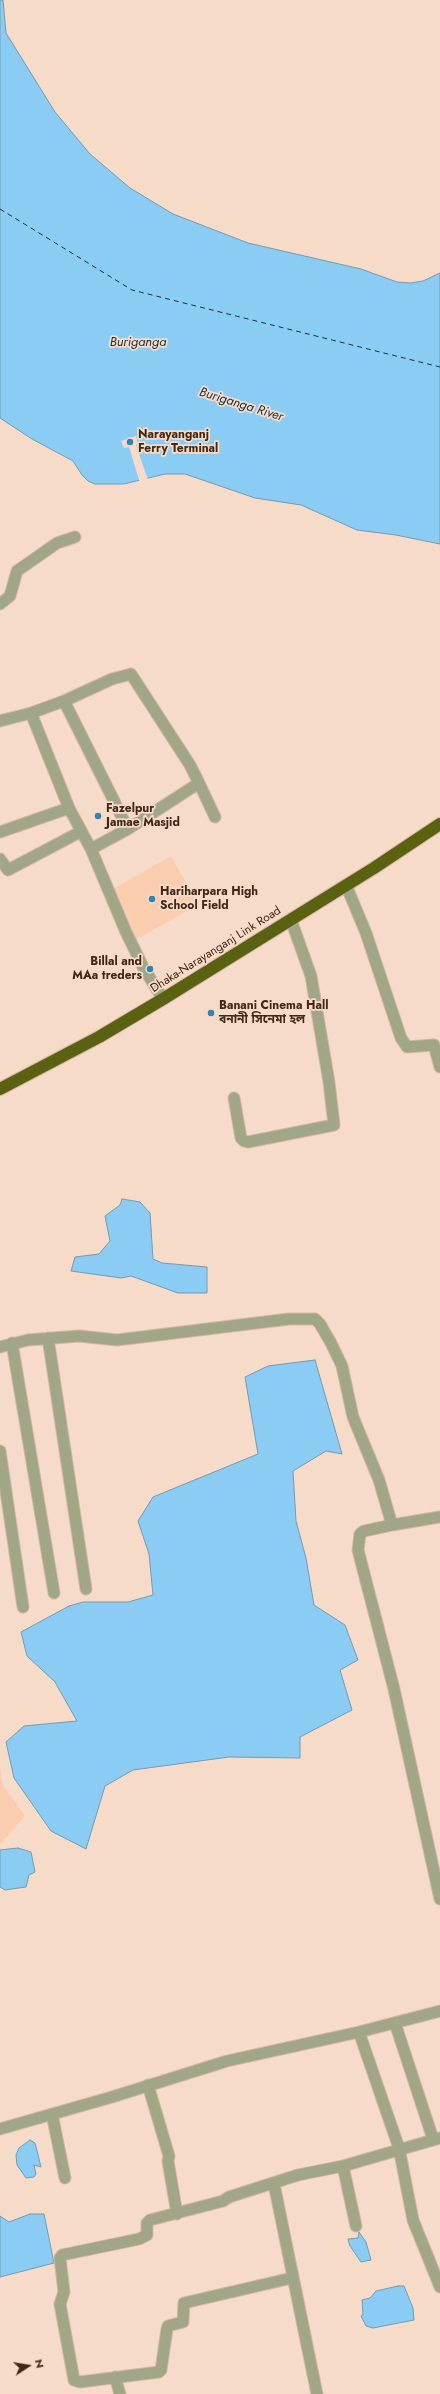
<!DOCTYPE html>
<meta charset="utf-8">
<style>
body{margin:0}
#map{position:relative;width:440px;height:2394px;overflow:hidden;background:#f7dbc9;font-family:Jost,sans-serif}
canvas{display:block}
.north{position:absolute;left:8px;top:2346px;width:40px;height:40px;-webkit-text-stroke:3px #f7dbc9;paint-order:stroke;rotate:78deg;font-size:11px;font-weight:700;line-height:16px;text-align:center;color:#412714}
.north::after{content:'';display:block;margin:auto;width:14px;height:18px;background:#412714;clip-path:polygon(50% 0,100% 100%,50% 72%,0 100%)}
</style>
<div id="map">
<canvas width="440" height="2394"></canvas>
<div class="north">N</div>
</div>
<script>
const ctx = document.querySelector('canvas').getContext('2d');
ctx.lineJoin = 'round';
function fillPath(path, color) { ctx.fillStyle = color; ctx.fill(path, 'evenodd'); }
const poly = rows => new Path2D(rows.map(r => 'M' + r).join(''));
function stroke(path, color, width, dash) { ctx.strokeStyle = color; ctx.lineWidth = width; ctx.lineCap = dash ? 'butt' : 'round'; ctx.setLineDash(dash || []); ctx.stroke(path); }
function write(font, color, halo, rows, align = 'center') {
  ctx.font = font + ' Jost,"Noto Sans Bengali",sans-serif'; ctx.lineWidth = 3.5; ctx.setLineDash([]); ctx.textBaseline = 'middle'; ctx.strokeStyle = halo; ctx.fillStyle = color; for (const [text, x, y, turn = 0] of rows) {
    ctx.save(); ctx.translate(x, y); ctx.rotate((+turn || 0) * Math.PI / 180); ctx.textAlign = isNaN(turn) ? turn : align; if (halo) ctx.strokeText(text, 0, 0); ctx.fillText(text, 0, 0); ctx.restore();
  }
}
fillPath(poly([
 [171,856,198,905,133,941,106,893],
 [0,1764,2,1784,25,1816,0,1844]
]), '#fbcdaf');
const water = poly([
 [0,0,3,0,6,33,55,112,90,154,130,188,173,214,248,243,361,269,397,282,410,283,423,281,440,273,440,544,396,535,357,530,301,505,255,498,185,474,165,474,124,484,95,484,88,481,82,475,73,461,32,439,0,418,0,0],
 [122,1199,140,1202,150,1213,153,1259,162,1263,207,1267,207,1293,178,1293,131,1276,121,1278,71,1271,75,1257,99,1254,110,1241,105,1216,120,1205,122,1199],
 [315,1360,342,1454,326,1451,293,1471,296,1521,306,1558,314,1605,345,1625,358,1660,340,1670,352,1710,300,1737,300,1758,229,1757,133,1770,105,1786,86,1849,51,1831,14,1778,6,1742,24,1726,77,1721,55,1682,27,1656,21,1632,69,1606,83,1602,128,1602,153,1595,149,1554,138,1521,153,1497,258,1454,245,1377,268,1366,315,1360],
 [18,1848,31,1852,35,1872,29,1875,26,1887,5,1890,0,1887,0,1850,18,1848],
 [30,2140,35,2143,41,2167,34,2165,36,2174,34,2177,26,2178,17,2165,16,2155,19,2148,30,2140],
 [30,2214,44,2214,54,2263,0,2277,0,2216,9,2222,30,2214],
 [359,2232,366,2242,371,2260,361,2262,350,2246,348,2239,358,2238,359,2232],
 [398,2286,404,2286,413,2308,414,2320,373,2328,366,2326,361,2316,363,2315,362,2300,370,2298,376,2291,398,2286]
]);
fillPath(water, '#8accf3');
stroke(water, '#749ab0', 1);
fillPath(poly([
 [136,436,138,444,136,445,148,480,140,483,129,447,124,448,121,441]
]), '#f7dbc9');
stroke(poly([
 [0,209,132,290,440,367]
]), '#133142', 1, [5, 4]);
const minor = poly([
 [0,604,10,596,17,571,57,543,75,537],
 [31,713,64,701,112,679,131,674,190,765,199,783,128,829,64,701],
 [0,721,31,713,69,808,91,849,126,932,143,967,163,999],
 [199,783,215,817],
 [0,832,69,808],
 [91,849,128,829],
 [0,859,8,870,80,832],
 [346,885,366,933,401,1038,407,1047,434,1045,440,1067],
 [234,1098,241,1138,244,1141,248,1142,334,1125,329,1082,311,976,291,920],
 [48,1338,86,1589],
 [12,1343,54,1593],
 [0,1347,28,1340,79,1336,117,1340,289,1319,315,1319,320,1324,331,1343,342,1366,353,1417,379,1480,392,1525,440,1517],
 [0,1451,23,1607],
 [392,1525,364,1531,360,1534,358,1550,394,1689,440,1899],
 [395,2023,433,2139],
 [359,2032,399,2148,413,2220,440,2287],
 [148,2085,169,2156,168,2161,177,2214],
 [52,2114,65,2178],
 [0,2129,112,2097,227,2061,359,2032,440,2011],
 [343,2166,356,2226],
 [274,2184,317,2394],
 [292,2278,184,2303,183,2322,168,2326,167,2329,161,2370,159,2372,80,2382,74,2380,60,2304,64,2292,60,2258,62,2255,139,2239,147,2235,147,2223,150,2220,223,2201,229,2197,298,2175,343,2166,440,2138],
 [115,2377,120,2394]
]);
const highway = poly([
 [0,1089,99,1037,163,999,374,868,440,824]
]);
stroke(minor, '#d3b7a5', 13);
stroke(highway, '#d3b7a5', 14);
stroke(minor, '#a1a686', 11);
stroke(highway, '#5a6110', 12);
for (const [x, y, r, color] of [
 [130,442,4,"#2a86b2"],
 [98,816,4,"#2a86b2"],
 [152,899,4,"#2a86b2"],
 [150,969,4,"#2a86b2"],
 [211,1013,4,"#2a86b2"]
]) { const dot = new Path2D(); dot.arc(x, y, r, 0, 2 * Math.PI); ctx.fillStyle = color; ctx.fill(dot); stroke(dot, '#f7dbc9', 1.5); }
write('bold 12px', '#412714', '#f7dbc9', [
 ["Narayanganj",138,435],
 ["Ferry Terminal",138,449],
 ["Fazelpur",106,809],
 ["Jamae Masjid",106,823],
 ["Hariharpara High",160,892],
 ["School Field",160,906],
 ["Billal and",142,962,"right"],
 ["MAa treders",142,976,"right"],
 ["Banani Cinema Hall",219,1006],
 ["বনানী সিনেমা হল",219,1020]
], 'left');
write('12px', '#412714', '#f7dbc9', [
 ["Dhaka-Narayanganj Link Road",216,950,-32]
]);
write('italic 13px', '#133142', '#f7dbc9', [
 ["Buriganga",138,343],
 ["Buriganga River",241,405,17]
]);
</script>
